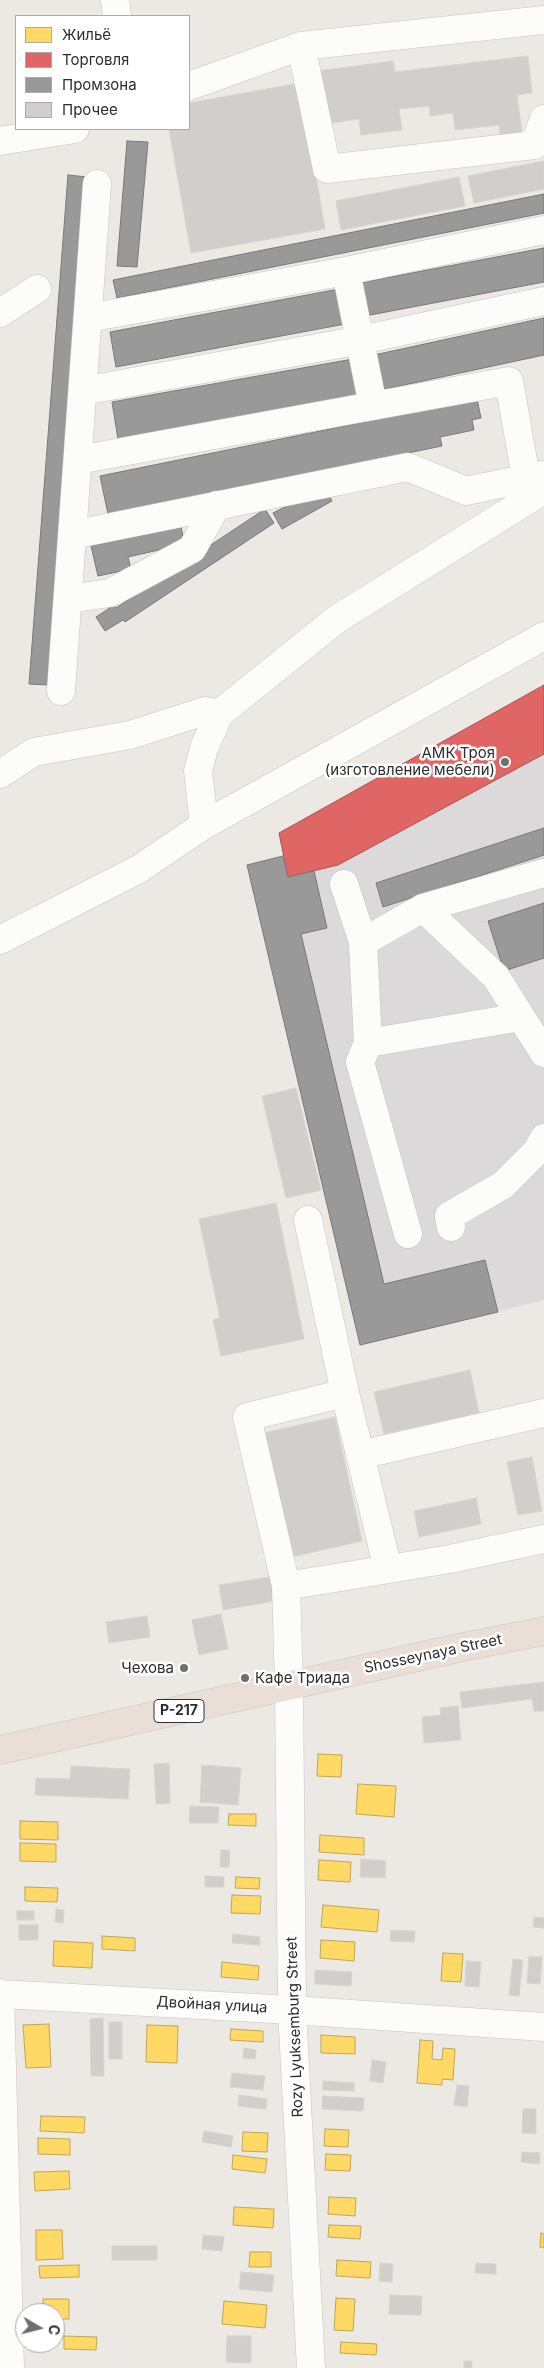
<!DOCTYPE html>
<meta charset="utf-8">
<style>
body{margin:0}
#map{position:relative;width:544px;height:2368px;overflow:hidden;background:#ece8e4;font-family:Inter,sans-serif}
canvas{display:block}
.legend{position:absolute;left:15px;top:15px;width:175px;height:115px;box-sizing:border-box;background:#fff;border:1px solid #ababab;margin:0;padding:6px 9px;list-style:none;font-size:15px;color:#2e2e2e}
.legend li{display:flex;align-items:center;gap:10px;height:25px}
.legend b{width:25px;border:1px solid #ababab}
.north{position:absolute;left:15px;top:2303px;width:50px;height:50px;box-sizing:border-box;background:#fff;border:1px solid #ababab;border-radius:50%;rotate:98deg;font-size:14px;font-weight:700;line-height:20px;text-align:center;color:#2e2e2e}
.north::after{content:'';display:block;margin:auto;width:18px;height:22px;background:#706f6e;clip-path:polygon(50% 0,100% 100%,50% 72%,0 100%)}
</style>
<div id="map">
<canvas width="544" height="2368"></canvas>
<ul class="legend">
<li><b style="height:14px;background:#ffd966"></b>Жильё</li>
<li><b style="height:14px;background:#e06666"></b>Торговля</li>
<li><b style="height:14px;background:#999"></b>Промзона</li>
<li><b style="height:14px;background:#d1cecb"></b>Прочее</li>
</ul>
<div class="north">С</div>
</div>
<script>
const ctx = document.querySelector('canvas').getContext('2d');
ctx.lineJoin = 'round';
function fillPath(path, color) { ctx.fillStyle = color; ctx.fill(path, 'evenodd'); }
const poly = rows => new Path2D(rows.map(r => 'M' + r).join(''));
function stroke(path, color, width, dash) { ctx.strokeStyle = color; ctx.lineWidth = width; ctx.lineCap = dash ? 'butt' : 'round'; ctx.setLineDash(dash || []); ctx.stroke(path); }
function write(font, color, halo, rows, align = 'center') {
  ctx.font = font + ' Inter,sans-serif'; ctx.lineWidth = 5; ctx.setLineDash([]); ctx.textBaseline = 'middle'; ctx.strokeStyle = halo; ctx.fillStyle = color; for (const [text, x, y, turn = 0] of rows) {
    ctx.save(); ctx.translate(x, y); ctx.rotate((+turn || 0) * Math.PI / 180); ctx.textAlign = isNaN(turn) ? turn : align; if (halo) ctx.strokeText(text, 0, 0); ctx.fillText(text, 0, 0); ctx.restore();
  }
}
fillPath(poly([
 [544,685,544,1300,360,1345,247,865,283,856,279,833]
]), '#dcd9db');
const homes = poly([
 [318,1754,342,1755,341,1777,317,1776,318,1754],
 [358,1784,396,1786,394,1817,356,1814,358,1784],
 [229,1814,256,1814,256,1826,228,1825,229,1814],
 [20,1821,58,1822,58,1840,20,1839,20,1821],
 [320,1835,364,1838,364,1855,319,1852,320,1835],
 [20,1843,56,1844,56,1862,20,1861,20,1843],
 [319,1860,351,1862,350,1882,318,1880,319,1860],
 [236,1877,260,1878,259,1889,235,1888,236,1877],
 [25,1887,58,1888,57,1902,25,1901,25,1887],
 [232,1895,261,1896,260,1914,231,1913,232,1895],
 [323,1905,379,1910,377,1932,321,1927,323,1905],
 [102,1936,135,1938,135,1951,102,1949,102,1936],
 [321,1940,355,1942,354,1961,320,1958,321,1940],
 [54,1941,93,1943,92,1968,53,1966,54,1941],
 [443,1953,463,1954,461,1982,441,1981,443,1953],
 [222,1962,259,1966,258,1980,221,1977,222,1962],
 [49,2024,51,2067,26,2068,23,2025,49,2024],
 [147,2025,178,2026,177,2063,146,2062,147,2025],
 [231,2029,263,2031,263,2042,230,2040,231,2029],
 [321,2035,355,2037,355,2054,321,2053,321,2035],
 [420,2040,433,2041,432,2059,442,2060,443,2048,455,2049,453,2080,442,2079,442,2085,417,2083,420,2040],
 [41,2116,85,2117,84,2133,40,2131,41,2116],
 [325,2129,349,2130,348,2147,324,2146,325,2129],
 [243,2132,268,2133,267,2152,242,2151,243,2132],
 [38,2138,70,2139,70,2155,38,2154,38,2138],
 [326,2154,351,2155,350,2171,325,2170,326,2154],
 [233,2155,267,2159,265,2173,232,2169,233,2155],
 [69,2171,70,2189,35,2191,34,2172,69,2171],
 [329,2197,356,2198,355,2216,328,2214,329,2197],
 [234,2207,274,2209,273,2228,233,2225,234,2207],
 [329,2225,361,2226,360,2239,328,2237,329,2225],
 [36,2230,62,2230,63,2259,36,2260,36,2230],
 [541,2233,544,2234,544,2248,540,2247,541,2233],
 [250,2252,271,2252,271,2267,249,2267,250,2252],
 [337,2260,371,2262,370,2278,336,2276,337,2260],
 [79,2265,79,2277,40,2278,39,2266,79,2265],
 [336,2298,355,2299,353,2331,334,2330,336,2298],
 [43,2299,69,2299,69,2319,55,2319,55,2313,44,2313,43,2299],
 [224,2301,267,2305,265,2328,222,2324,224,2301],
 [64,2336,97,2337,96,2350,64,2349,64,2336],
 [341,2342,377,2344,376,2355,340,2353,341,2342]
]);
fillPath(homes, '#ffd966');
stroke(homes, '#c0a655', 1);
const shops = poly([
 [544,685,544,754,338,865,288,877,279,833,544,685]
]);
fillPath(shops, '#e06666');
stroke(shops, '#ab5555', 1);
const industry = poly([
 [127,141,148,142,137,267,117,266,127,141],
 [68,175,87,177,49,685,29,684,68,175],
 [544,194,544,213,117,298,113,280,544,194],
 [544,248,544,282,365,316,359,283,544,248],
 [339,289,345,324,116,367,110,332,339,289],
 [544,318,544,355,381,390,374,355,544,318],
 [353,359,359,395,118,439,112,402,353,359],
 [477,399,481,418,472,420,474,430,440,437,442,446,108,514,100,476,477,399],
 [325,489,332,501,282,529,273,513,308,495,325,489],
 [265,509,274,523,125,622,123,620,105,631,96,617,114,605,116,608,265,509],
 [181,527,185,544,128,557,131,569,98,576,91,546,181,527],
 [544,828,544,855,383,907,376,883,544,828],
 [283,856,288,877,314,871,327,928,301,934,384,1284,485,1260,498,1312,360,1345,247,865,283,856],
 [544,903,544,958,504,971,488,921,544,903]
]);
fillPath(industry, '#999');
stroke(industry, '#797979', 1);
const building = poly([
 [528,56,532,93,517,95,522,133,500,136,499,125,455,130,453,113,430,116,429,106,399,109,402,130,361,135,359,119,324,124,317,71,393,61,395,72,528,56],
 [300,83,325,229,191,253,169,129,189,129,189,103,300,83],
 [544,161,544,189,474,203,468,176,544,161],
 [459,177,465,206,341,230,336,201,459,177],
 [296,1088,321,1190,286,1198,262,1096,296,1088],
 [276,1203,304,1339,221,1356,213,1320,220,1318,199,1219,276,1203],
 [470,1370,479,1413,384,1434,374,1392,470,1370],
 [335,1417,362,1541,292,1557,264,1433,335,1417],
 [532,1457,542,1511,518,1515,507,1462,532,1457],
 [476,1498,481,1524,419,1537,414,1511,476,1498],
 [270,1577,274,1601,223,1610,219,1585,270,1577],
 [221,1614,228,1649,199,1655,192,1620,221,1614],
 [147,1616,150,1637,109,1643,106,1622,147,1616],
 [544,1682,544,1711,534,1711,532,1699,462,1708,460,1692,544,1682],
 [458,1706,461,1740,424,1743,422,1717,441,1715,440,1708,458,1706],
 [169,1763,170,1803,156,1804,154,1764,169,1763],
 [202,1765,241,1768,238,1805,200,1802,202,1765],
 [71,1766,130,1769,128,1799,35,1795,36,1778,70,1779,71,1766],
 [190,1806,219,1807,218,1823,189,1823,190,1806],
 [221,1850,230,1850,229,1867,220,1867,221,1850],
 [361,1859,386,1861,385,1878,360,1877,361,1859],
 [205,1876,224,1877,224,1887,205,1887,205,1876],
 [56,1909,64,1910,63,1923,55,1922,56,1909],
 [17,1911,34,1911,34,1920,17,1920,17,1911],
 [534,1917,544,1918,544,1928,533,1927,534,1917],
 [19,1925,38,1925,38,1940,19,1940,19,1925],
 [391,1930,415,1931,414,1942,390,1941,391,1930],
 [233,1934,260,1937,260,1945,232,1943,233,1934],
 [529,1957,542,1957,540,1984,527,1983,529,1957],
 [513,1959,523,1960,519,1996,509,1995,513,1959],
 [466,1961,481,1962,479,1987,465,1986,466,1961],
 [315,1970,352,1972,351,1986,315,1984,315,1970],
 [103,2018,104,2076,91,2076,90,2019,103,2018],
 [109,2022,122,2022,122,2059,109,2059,109,2022],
 [244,2048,256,2050,255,2059,243,2058,244,2048],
 [372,2060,386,2062,383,2083,370,2081,372,2060],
 [232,2073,265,2076,263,2090,230,2087,232,2073],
 [323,2081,354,2083,354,2091,323,2090,323,2081],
 [457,2085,469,2086,467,2107,454,2105,457,2085],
 [239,2095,267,2099,266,2109,238,2106,239,2095],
 [323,2096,364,2098,363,2111,322,2109,323,2096],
 [523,2109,536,2109,536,2134,522,2133,523,2109],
 [204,2131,233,2136,231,2147,202,2142,204,2131],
 [522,2152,540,2153,539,2164,521,2162,522,2152],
 [203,2235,224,2237,222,2251,202,2249,203,2235],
 [112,2246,157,2246,157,2260,112,2260,112,2246],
 [380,2263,393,2264,392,2282,379,2281,380,2263],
 [476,2263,496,2264,496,2274,475,2273,476,2263],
 [241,2272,274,2275,272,2292,239,2289,241,2272],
 [390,2295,422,2296,421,2315,389,2314,390,2295],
 [227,2336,251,2336,251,2363,226,2362,227,2336],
 [464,2361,472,2361,472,2368,464,2368,464,2361]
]);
fillPath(building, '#d1cecb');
stroke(building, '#d7d4d0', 1);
const minor = poly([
 [115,0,117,16],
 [544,20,301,46,327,169,534,145,544,119],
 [189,86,301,46],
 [0,141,75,129],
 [346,271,373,406],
 [0,313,37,289],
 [88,318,346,271,544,230],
 [83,391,361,340,544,301],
 [78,460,509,381,526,478],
 [72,535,408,467,466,491,543,475],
 [68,599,110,593,192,549,217,505],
 [61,691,97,184],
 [0,774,34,752,130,735,205,711,219,714],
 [204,825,198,771,204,748,219,714,337,619,544,490],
 [344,884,363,942,368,1043,360,1062,408,1234],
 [423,908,496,977,521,1017],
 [0,940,139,869,204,825,544,636],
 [363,942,423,908,544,873],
 [368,1043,521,1017,544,1053],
 [308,1220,345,1393,388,1569],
 [451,1227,449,1216,503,1185,537,1151,544,1138],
 [360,1455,544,1413],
 [286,1586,450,1559,544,1539],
 [0,1993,10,2368],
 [0,1994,292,2010,544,2027],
 [311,2368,292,2010,289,1686,286,1586,247,1417,345,1393]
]);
const highway = poly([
 [0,1750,458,1648,544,1631]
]);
stroke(minor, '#c5c4c5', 29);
stroke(highway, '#c6c5c4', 29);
stroke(minor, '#fcfcfb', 28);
stroke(highway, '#eadfd6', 28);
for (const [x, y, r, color] of [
 [505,762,5,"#706f6e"],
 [184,1668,5,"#706f6e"],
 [245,1678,5,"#706f6e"]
]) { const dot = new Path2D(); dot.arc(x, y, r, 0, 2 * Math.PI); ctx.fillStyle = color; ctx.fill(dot); stroke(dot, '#fff', 2); }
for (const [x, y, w] of [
 [179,1711,50]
]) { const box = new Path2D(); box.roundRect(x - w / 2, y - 11.5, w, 23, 4); ctx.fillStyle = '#fff'; ctx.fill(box); stroke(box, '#2e2e2e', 1); }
write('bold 14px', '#2e2e2e', null, [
 ["Р-217",179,1711]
]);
write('15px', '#2e2e2e', '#fff', [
 ["АМК Троя",495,753],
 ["(изготовление мебели)",495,770],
 ["Чехова",174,1668],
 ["Кафе Триада",255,1678,"left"]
], 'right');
write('15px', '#2e2e2e', '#fff', [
 ["Shosseynaya Street",433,1654,-12],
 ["Двойная улица",212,2005,3],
 ["Rozy Lyuksemburg Street",295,2027,-92]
]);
</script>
